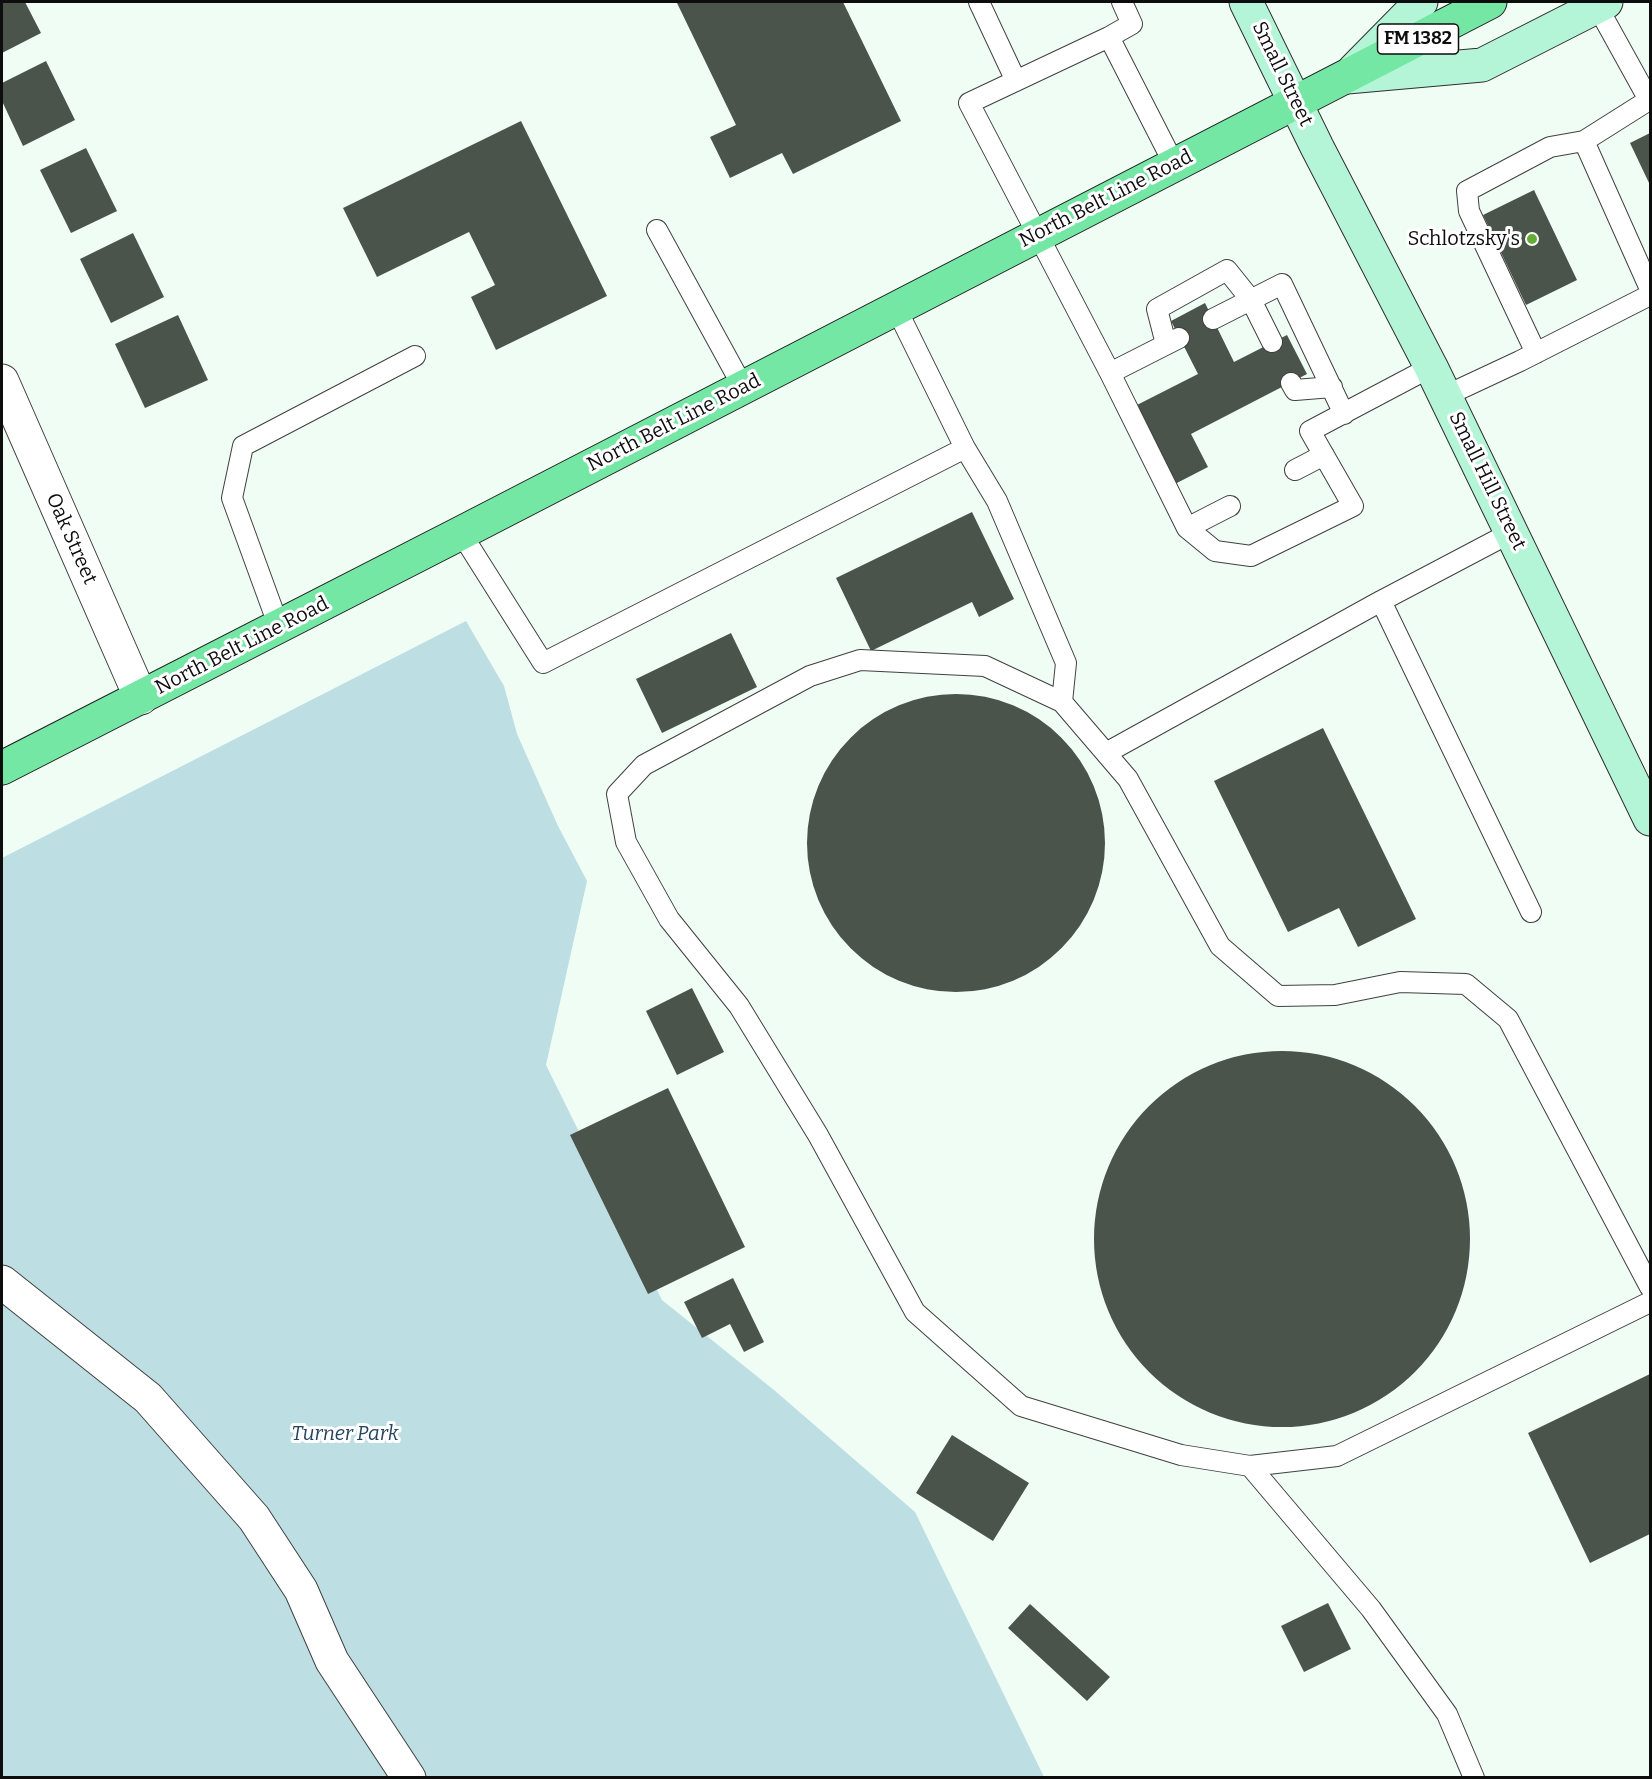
<!DOCTYPE html>
<style>
body{margin:0}
#map{position:relative;width:1652px;height:1779px;overflow:hidden;background:#effdf5;font-family:Bitter,serif}
canvas{display:block}
.frame{position:absolute;inset:0;border:3px solid #0d0d0d;pointer-events:none}
</style>
<div id="map">
<canvas width="1652" height="1779"></canvas>
<div class="frame"></div>
</div>
<script>
const ctx = document.querySelector('canvas').getContext('2d');
ctx.lineJoin = 'round';
function fillPath(path, color) { ctx.fillStyle = color; ctx.fill(path, 'evenodd'); }
const poly = rows => new Path2D(rows.map(r => 'M' + r).join(''));
function stroke(path, color, width, dash) { ctx.strokeStyle = color; ctx.lineWidth = width; ctx.lineCap = dash ? 'butt' : 'round'; ctx.setLineDash(dash || []); ctx.stroke(path); }
function write(font, color, halo, rows, align = 'center') {
  ctx.font = font + ' Bitter,serif'; ctx.lineWidth = 6; ctx.setLineDash([]); ctx.textBaseline = 'middle'; ctx.strokeStyle = halo; ctx.fillStyle = color; for (const [text, x, y, turn = 0] of rows) {
    ctx.save(); ctx.translate(x, y); ctx.rotate((+turn || 0) * Math.PI / 180); ctx.textAlign = isNaN(turn) ? turn : align; if (halo) ctx.strokeText(text, 0, 0); ctx.fillText(text, 0, 0); ctx.restore();
  }
}
fillPath(poly([
 [466,621,504,686,517,734,558,826,587,881,546,1065,662,1300,774,1390,915,1512,1044,1777,2,1778,2,858]
]), '#bddee3');
fillPath(poly([
 [2,2,25,2,41,33,2,53],
 [679,2,843,2,901,121,793,174,782,153,730,178,710,137,736,125,677,3],
 [46,61,75,120,23,146,2,101,2,83],
 [521,121,607,296,496,350,471,297,495,285,469,232,377,277,343,208],
 [1650,133,1650,185,1630,143],
 [86,148,117,211,71,233,40,170],
 [1534,190,1577,280,1526,305,1483,215],
 [133,233,164,297,111,323,80,259],
 [1205,303,1234,362,1287,335,1307,374,1191,434,1208,467,1173,485,1133,407,1198,374,1171,321],
 [178,315,208,380,145,408,115,344],
 [972,512,1014,599,979,617,972,602,871,651,836,578],
 [731,633,757,687,662,733,636,679],
 '807 843a149 149 0 1 1 298 0a149 149 0 1 1-298 0Z',
 [1323,728,1416,919,1358,947,1339,908,1288,932,1214,781],
 [692,988,724,1052,677,1075,646,1011],
 '1094 1239a188 188 0 1 1 376 0a188 188 0 1 1-376 0Z',
 [668,1088,745,1247,648,1294,570,1135],
 [733,1278,764,1342,744,1352,730,1324,702,1338,684,1302],
 [1650,1374,1650,1534,1590,1563,1528,1433],
 [952,1435,1029,1483,993,1541,916,1493],
 [1328,1603,1351,1649,1304,1672,1281,1626],
 [1030,1604,1110,1677,1087,1701,1008,1628]
]), '#4b544b');
const lane = poly([
 [979,2,1016,81],
 [1597,6,1649,100,1584,141,1650,289],
 [1109,37,1132,24,1122,2],
 [1174,164,1109,37,969,103,1110,373,1187,528,1215,551,1251,556,1353,506,1310,431,1431,367],
 [657,230,743,387],
 [1213,319,1282,284,1344,414],
 [1166,344,1157,309,1227,270,1251,300,1272,342],
 [1536,353,1469,211,1467,191,1550,147,1584,141],
 [1110,373,1179,338],
 [1291,383,1295,390,1332,387],
 [1445,396,1520,361,1650,295],
 [965,448,997,501,1066,663,1062,702],
 [1295,470,1324,455],
 [1187,528,1230,506],
 [1512,532,1381,601,1531,912],
 [461,533,543,663,965,448,896,308],
 [279,627,232,498,243,446,415,356],
 [1106,753,1381,601],
 [1650,1287,1508,1019,1466,984,1400,982,1335,995,1278,996,1220,946,1128,779,1062,702,985,666,860,660,810,676,644,765,617,794,626,842,669,919,739,1006,818,1135,915,1312,1021,1406,1181,1455,1250,1466,1337,1456,1650,1302],
 [1250,1466,1371,1609,1447,1714,1474,1778]
]);
const street = poly([
 [2,381,141,698],
 [2,1282,148,1398,254,1518,301,1590,332,1661,409,1778]
]);
const secondary = poly([
 [1246,2,1317,147,1431,367,1650,819],
 [1354,70,1421,2],
 [1347,77,1482,65,1606,2]
]);
const primary = poly([
 [2,768,461,533,1490,2]
]);
stroke(lane, '#404040', 22);
stroke(street, '#404040', 35);
stroke(secondary, '#2f2f2f', 35);
stroke(primary, '#1e1e1e', 35);
stroke(lane, '#fff', 20);
stroke(street, '#fff', 33);
stroke(secondary, '#b3f5d6', 33);
stroke(primary, '#75e7a4', 33);
for (const [x, y, r, color] of [
 [1532,239,6,"#65ab37"]
]) { const dot = new Path2D(); dot.arc(x, y, r, 0, 2 * Math.PI); ctx.fillStyle = color; ctx.fill(dot); stroke(dot, '#fff', 2); }
for (const [x, y, w] of [
 [1418,39,81]
]) { const box = new Path2D(); box.roundRect(x - w / 2, y - 15, w, 30, 4.5); ctx.fillStyle = '#fff'; ctx.fill(box); stroke(box, '#0d0d0d', 1.5); }
write('bold 18px', '#0d0d0d', null, [
 ["FM 1382",1418,39]
]);
write('20px', '#0d0d0d', '#fff', [
 ["Small Street",1282,74,64],
 ["North Belt Line Road",1106,199,-27],
 ["North Belt Line Road",674,423,-27],
 ["Small Hill Street",1487,481,64],
 ["Oak Street",71,539,66],
 ["North Belt Line Road",242,646,-27]
]);
write('20px', '#0d0d0d', '#fff', [
 ["Schlotzsky's",1520,239]
], 'right');
write('italic 20px', '#26445c', '#fff', [
 ["Turner Park",345,1434]
]);
</script>
